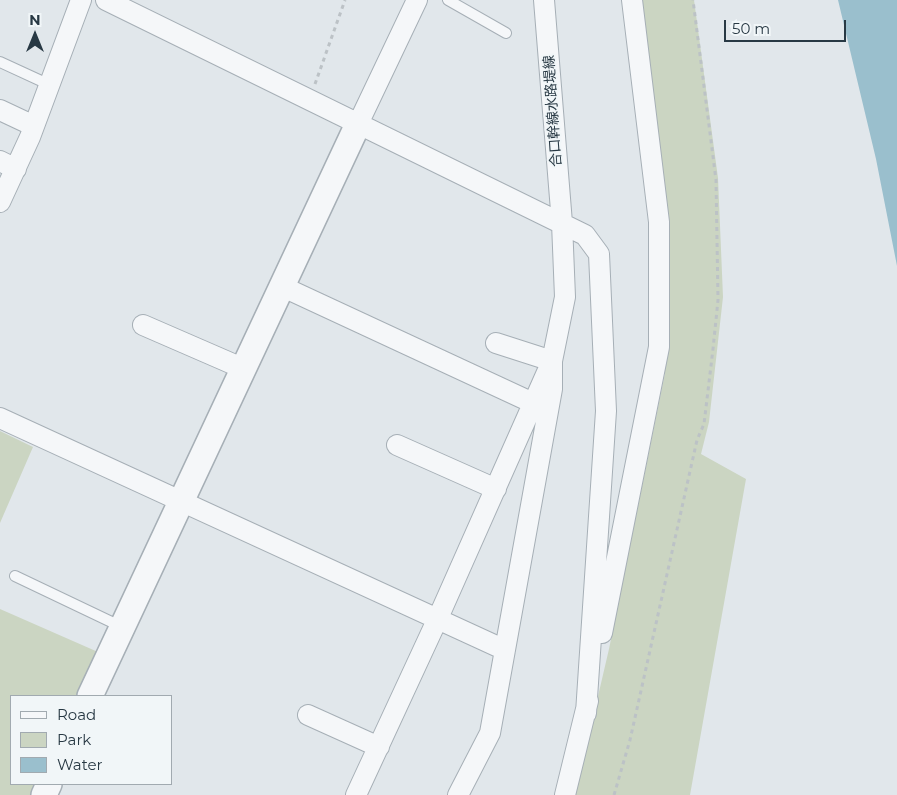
<!DOCTYPE html>
<meta charset="utf-8">
<style>
body{margin:0}
#map{position:relative;width:897px;height:795px;overflow:hidden;background:#e1e7eb;font-family:Montserrat,sans-serif}
canvas{display:block}
.legend{position:absolute;left:10px;top:695px;width:162px;height:90px;box-sizing:border-box;background:#f1f6f8;border:1px solid #a1aab0;margin:0;padding:6px 9px;list-style:none;font-size:15px;color:#283944}
.legend li{display:flex;align-items:center;gap:10px;height:25px}
.legend b{width:25px;border:1px solid #a1aab0}
.north{position:absolute;left:10px;top:10px;width:50px;height:50px;-webkit-text-stroke:4px #f1f6f8;paint-order:stroke;rotate:0deg;font-size:14px;font-weight:700;line-height:20px;text-align:center;color:#283944}
.north::after{content:'';display:block;margin:auto;width:18px;height:22px;background:#283944;clip-path:polygon(50% 0,100% 100%,50% 72%,0 100%)}
.scale{position:absolute;left:724px;top:20px;width:122px;height:22px;box-sizing:border-box;border:2px solid #283944;border-top:0;padding-left:6px;font-size:15px;line-height:18px;white-space:nowrap;color:#283944;-webkit-text-stroke:4px #f1f6f8;paint-order:stroke}
</style>
<div id="map">
<canvas width="897" height="795"></canvas>
<ul class="legend">
<li><b style="height:6px;background:#f5f7f9"></b>Road</li>
<li><b style="height:14px;background:#cbd5c2"></b>Park</li>
<li><b style="height:14px;background:#9abfcd"></b>Water</li>
</ul>
<div class="north">N</div>
<div class="scale">50 m</div>
</div>
<script>
const ctx = document.querySelector('canvas').getContext('2d');
ctx.lineJoin = 'round';
function fillPath(path, color) { ctx.fillStyle = color; ctx.fill(path, 'evenodd'); }
const poly = rows => new Path2D(rows.map(r => 'M' + r).join(''));
function stroke(path, color, width, dash) { ctx.strokeStyle = color; ctx.lineWidth = width; ctx.lineCap = dash ? 'butt' : 'round'; ctx.setLineDash(dash || []); ctx.stroke(path); }
function write(font, color, halo, rows, align = 'center') {
  ctx.font = font + ' Montserrat,"Noto Sans JP",sans-serif'; ctx.lineWidth = 4; ctx.setLineDash([]); ctx.textBaseline = 'middle'; ctx.strokeStyle = halo; ctx.fillStyle = color; for (const [text, x, y, turn = 0] of rows) {
    ctx.save(); ctx.translate(x, y); ctx.rotate((+turn || 0) * Math.PI / 180); ctx.textAlign = isNaN(turn) ? turn : align; if (halo) ctx.strokeText(text, 0, 0); ctx.fillText(text, 0, 0); ctx.restore();
  }
}
fillPath(poly([
 [636,0,694,0,718,178,723,297,709,422,701,454,746,479,690,795,575,795,609,649,665,373,663,222],
 [0,431,33,447,0,523],
 [0,609,98,652,77,696,11,696,11,784,36,784,31,795,0,795]
]), '#cbd5c2');
fillPath(poly([
 [838,0,897,0,897,266,876,159]
]), '#9abfcd');
const service = poly([
 [448,0,506,33],
 [0,62,50,85],
 [15,576,122,627]
]);
const minor = poly([
 [106,0,585,235,599,254,606,411,586,713],
 [0,110,34,126],
 [358,124,417,0],
 [0,161,16,169],
 [0,202,30,137,81,0],
 [281,286,533,403],
 [143,325,242,368],
 [496,343,552,361],
 [0,418,505,650],
 [397,445,496,489],
 [602,633,659,347,659,222,632,0],
 [308,715,379,747],
 [356,795,438,618,548,370],
 [458,795,490,733,552,389,552,361,565,297,562,223,544,0],
 [565,795,588,701]
]);
const tertiary = poly([
 [90,696,358,124],
 [44,795,49,784]
]);
stroke(service, '#a6afb6', 12);
stroke(minor, '#a6afb6', 22);
stroke(tertiary, '#a6afb6', 28);
stroke(poly([
 [315,84,345,0],
 [614,795,630,740,697,440,704,424,713,349,718,300,716,180,693,0]
]), '#bcc2c6', 3, [4, 4]);
stroke(service, '#f5f7f9', 10);
stroke(minor, '#f5f7f9', 20);
stroke(tertiary, '#f5f7f9', 25);
write('14px', '#283944', '#f1f6f8', [
 ["合口幹線水路堤線",553,111,-94]
]);
</script>
